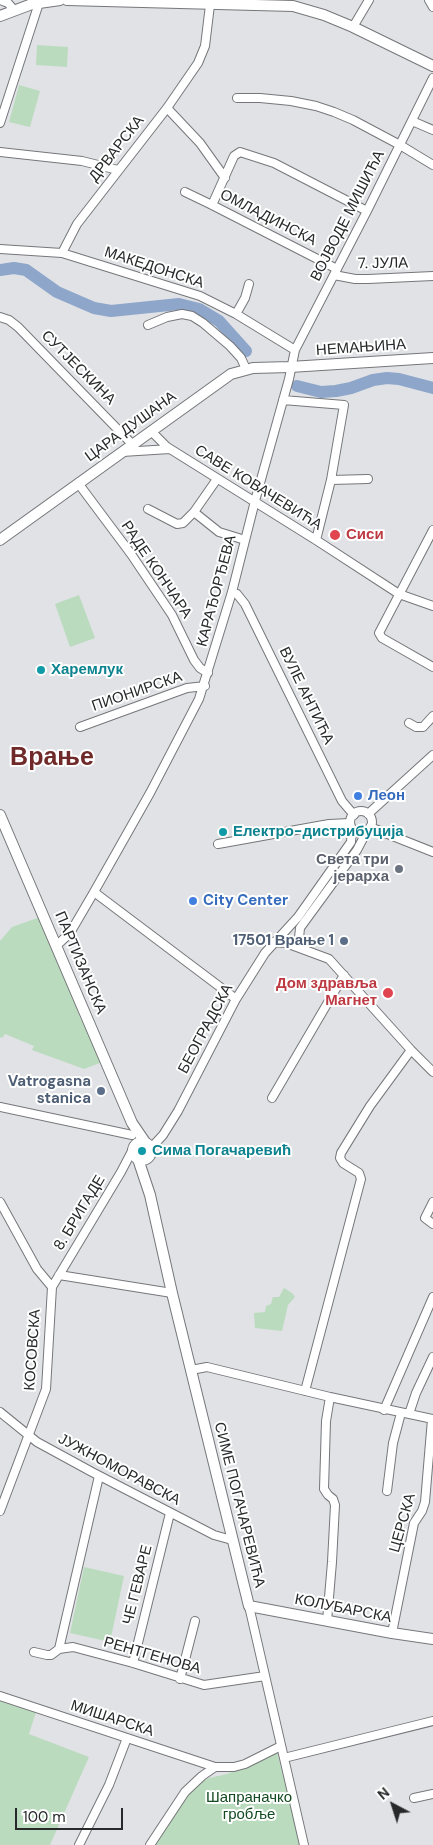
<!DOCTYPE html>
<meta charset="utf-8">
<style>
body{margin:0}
#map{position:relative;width:433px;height:1845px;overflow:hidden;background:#e0e2e6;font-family:"DM Sans",sans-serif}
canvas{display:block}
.north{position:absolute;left:368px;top:1780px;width:50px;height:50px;-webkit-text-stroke:4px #fff;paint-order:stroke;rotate:320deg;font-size:14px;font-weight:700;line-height:20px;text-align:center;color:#28292a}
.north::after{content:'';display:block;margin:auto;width:18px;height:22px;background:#28292a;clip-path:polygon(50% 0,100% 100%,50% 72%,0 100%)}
.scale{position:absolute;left:15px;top:1808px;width:108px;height:22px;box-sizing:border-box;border:2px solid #28292a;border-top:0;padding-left:6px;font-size:15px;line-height:18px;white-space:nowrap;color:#28292a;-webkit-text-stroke:4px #fff;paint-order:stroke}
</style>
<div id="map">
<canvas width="433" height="1845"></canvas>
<div class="north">N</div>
<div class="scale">100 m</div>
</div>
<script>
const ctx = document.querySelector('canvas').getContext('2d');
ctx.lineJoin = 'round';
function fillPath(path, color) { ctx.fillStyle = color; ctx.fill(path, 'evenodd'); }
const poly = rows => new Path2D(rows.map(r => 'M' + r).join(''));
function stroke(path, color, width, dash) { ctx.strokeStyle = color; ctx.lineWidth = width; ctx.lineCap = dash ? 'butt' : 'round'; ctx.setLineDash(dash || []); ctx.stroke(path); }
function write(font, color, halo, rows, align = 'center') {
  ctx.font = font + ' "DM Sans",sans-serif'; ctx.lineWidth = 4; ctx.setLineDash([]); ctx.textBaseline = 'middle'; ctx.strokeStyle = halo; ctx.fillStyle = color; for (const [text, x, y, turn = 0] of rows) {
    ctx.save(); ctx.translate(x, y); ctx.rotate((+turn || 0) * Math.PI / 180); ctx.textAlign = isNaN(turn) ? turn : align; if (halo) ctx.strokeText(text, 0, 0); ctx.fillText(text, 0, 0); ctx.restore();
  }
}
fillPath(poly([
 [37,45,68,47,67,67,36,65],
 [19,85,40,91,30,127,9,122],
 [79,595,95,638,70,647,55,604],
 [43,916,60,957,80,1018,105,1061,84,1069,32,1050,34,1046,5,1034,2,1038,0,1037,0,941,12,927],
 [284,1288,292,1293,295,1297,288,1305,282,1331,255,1328,254,1313,265,1312,266,1306,271,1304,273,1297,279,1297],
 [84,1567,124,1576,110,1642,70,1633],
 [0,1700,36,1712,29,1734,89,1757,50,1845,0,1845],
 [277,1752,301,1845,154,1845,187,1793,197,1784,209,1778,227,1774]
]), '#bbdbbe');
stroke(poly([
 [0,270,14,268,26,270,57,292,94,308,111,311,179,304,199,309,219,321,246,351],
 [297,386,321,392,336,391,351,388,373,380,387,378,399,379,433,388]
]), '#8da6ca', 12);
const minor = poly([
 [0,0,8,3,14,10],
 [429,0,433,7],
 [353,27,369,0],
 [237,98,260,98,291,101,316,106,334,112,353,120,400,145,433,165],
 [167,108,200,143,225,178],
 [412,121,433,130],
 [0,123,39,3],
 [0,152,82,161,118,170],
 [185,192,212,205,337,269],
 [212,205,234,156,240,152,274,163,367,211],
 [0,249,62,253,77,224,167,108,198,63,205,46,210,5],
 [62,253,200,296,236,314,295,350],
 [334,275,355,279,368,279,433,276],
 [236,314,245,298,249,284],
 [0,317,9,320,18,327,132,444],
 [148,325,167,317,182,314,192,316,203,323,230,346,241,358,246,369],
 [283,400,344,405,331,480,316,540],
 [151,431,167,447,316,540,399,594,433,606],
 [122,452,170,449],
 [331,480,368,479],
 [78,483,131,554,172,615,194,660,200,668,208,673],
 [148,509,177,524,183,523,194,512,217,479],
 [194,512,219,532,245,540],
 [433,530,379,633,382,638,433,667],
 [232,592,237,594,245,604,342,801,354,815],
 [409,723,416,727,423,727,433,716],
 [80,727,187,688,205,686],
 '350 822a11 11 0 1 1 22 0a11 11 0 1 1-22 0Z',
 [368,814,433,755],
 [370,827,433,852],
 [218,844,329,824,350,823],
 [94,892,236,999],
 [273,942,286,943,329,959,411,1050,433,1072],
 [56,946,70,933,94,892,150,793,199,699,232,592,255,501,289,379,295,350,367,211,433,78],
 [306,950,299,938,300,928,357,850,367,831],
 [272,1098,344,975],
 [0,1107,132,1135],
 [151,1148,163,1135,178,1111,236,999,265,953,298,917,351,842,352,829],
 [0,1202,37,1269,52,1287],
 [433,1202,425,1218,433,1224],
 [59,1275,172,1293],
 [191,1370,207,1367,330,1397,433,1419],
 [305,1391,361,1179,359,1173,343,1163,340,1158,341,1153,370,1106,411,1050],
 [384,1410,433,1297],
 [0,1412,37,1442,92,1472,214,1535,232,1540],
 [409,1414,416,1393,433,1357],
 [387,1491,393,1443,401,1413],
 [0,1511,46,1389,52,1287,121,1172,133,1149],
 [249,1606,304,1845],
 [327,1621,332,1562,335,1505,333,1499,328,1495,324,1489,326,1421,330,1397],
 [392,1633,414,1523,422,1511,425,1502,432,1419],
 [59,1649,99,1476],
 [34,1652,47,1655,51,1655,59,1649,73,1647,133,1663,204,1685,265,1676],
 [133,1663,170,1513],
 [180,1679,195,1621],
 [0,1696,215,1767],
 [284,1758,433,1721],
 [414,1798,433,1794],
 [79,1845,109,1785,127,1738],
 [150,1845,185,1792,202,1776,215,1767,234,1767,245,1764,281,1746]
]);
const major = poly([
 [67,0,293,6,324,15,353,27,433,66],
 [0,16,32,4,60,0],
 [0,540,231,374,253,368,290,367,433,358],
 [0,815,132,1123,145,1142],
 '133 1151a9 9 0 1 1 18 0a9 9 0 1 1-18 0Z',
 [138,1159,150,1195,172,1293,249,1606,392,1633,433,1639]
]);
stroke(minor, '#75777a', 10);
stroke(major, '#75777a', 12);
stroke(minor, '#fff', 8);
stroke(major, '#fff', 10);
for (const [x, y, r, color] of [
 [335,535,6,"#e0444e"],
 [41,670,5,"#0f9aa8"],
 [358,796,5,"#3f7fe0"],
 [223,832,5,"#0f9aa8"],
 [399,869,5,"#6b7280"],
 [193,901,5,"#3f7fe0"],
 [344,941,5,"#5c6f8a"],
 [388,993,6,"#e0444e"],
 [101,1091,5,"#5c6f8a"],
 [142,1151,5,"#0f9aa8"]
]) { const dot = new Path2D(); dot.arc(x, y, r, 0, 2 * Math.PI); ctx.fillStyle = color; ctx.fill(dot); stroke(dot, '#fff', 2); }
write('15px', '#28292a', '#fff', [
 ["ДРВАРСКА",117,149,-52],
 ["ВОЈВОДЕ МИШИЋА",348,216,-63],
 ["ОМЛАДИНСКА",268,218,27],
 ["7. ЈУЛА",383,264,-1],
 ["МАКЕДОНСКА",154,268,18],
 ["НЕМАЊИНА",361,348,-4],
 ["СУТЈЕСКИНА",78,368,45],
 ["ЦАРА ДУШАНА",131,427,-36],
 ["САВЕ КОВАЧЕВИЋА",258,488,32],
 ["РАДЕ КОНЧАРА",156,570,56],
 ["КАРАЂОРЂЕВА",217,591,-75],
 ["ПИОНИРСКА",137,692,-19],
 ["ВУЛЕ АНТИЋА",306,696,64],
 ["ПАРТИЗАНСКА",80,963,67],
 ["БЕОГРАДСКА",206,1029,-62],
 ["8. БРИГАДЕ",80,1213,-59],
 ["КОСОВСКА",33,1350,-86],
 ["ЈУЖНОМОРАВСКА",119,1470,28],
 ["СИМЕ ПОГАЧАРЕВИЋА",239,1505,76],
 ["ЦЕРСКА",403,1523,-74],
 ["ЧЕ ГЕВАРЕ",138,1585,-76],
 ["КОЛУБАРСКА",343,1609,11],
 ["РЕНТГЕНОВА",152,1656,16],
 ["МИШАРСКА",112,1719,18]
]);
write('bold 15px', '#be3a42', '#fff', [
 ["Сиси",346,535],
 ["Дом здравља",377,984,"right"],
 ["Магнет",377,1001,"right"]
], 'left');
write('bold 15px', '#0d838f', '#fff', [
 ["Харемлук",51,670],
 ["Електро-дистрибуција",233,832],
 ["Сима Погачаревић",152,1151]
], 'left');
write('bold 15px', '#366cbe', '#fff', [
 ["Леон",368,796],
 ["City Center",203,901]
], 'left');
write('bold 15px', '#5b616d', '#fff', [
 ["Света три",389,860],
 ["јерарха",389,877]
], 'right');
write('bold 15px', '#4e5e75', '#fff', [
 ["17501 Врање 1",334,941],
 ["Vatrogasna",91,1082],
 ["stanica",91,1099]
], 'right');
write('15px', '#134a21', '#fff', [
 ["Шапраначко",249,1798],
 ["гробље",249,1815]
]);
write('bold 25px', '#6f2929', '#fff', [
 ["Врање",52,758]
]);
</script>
